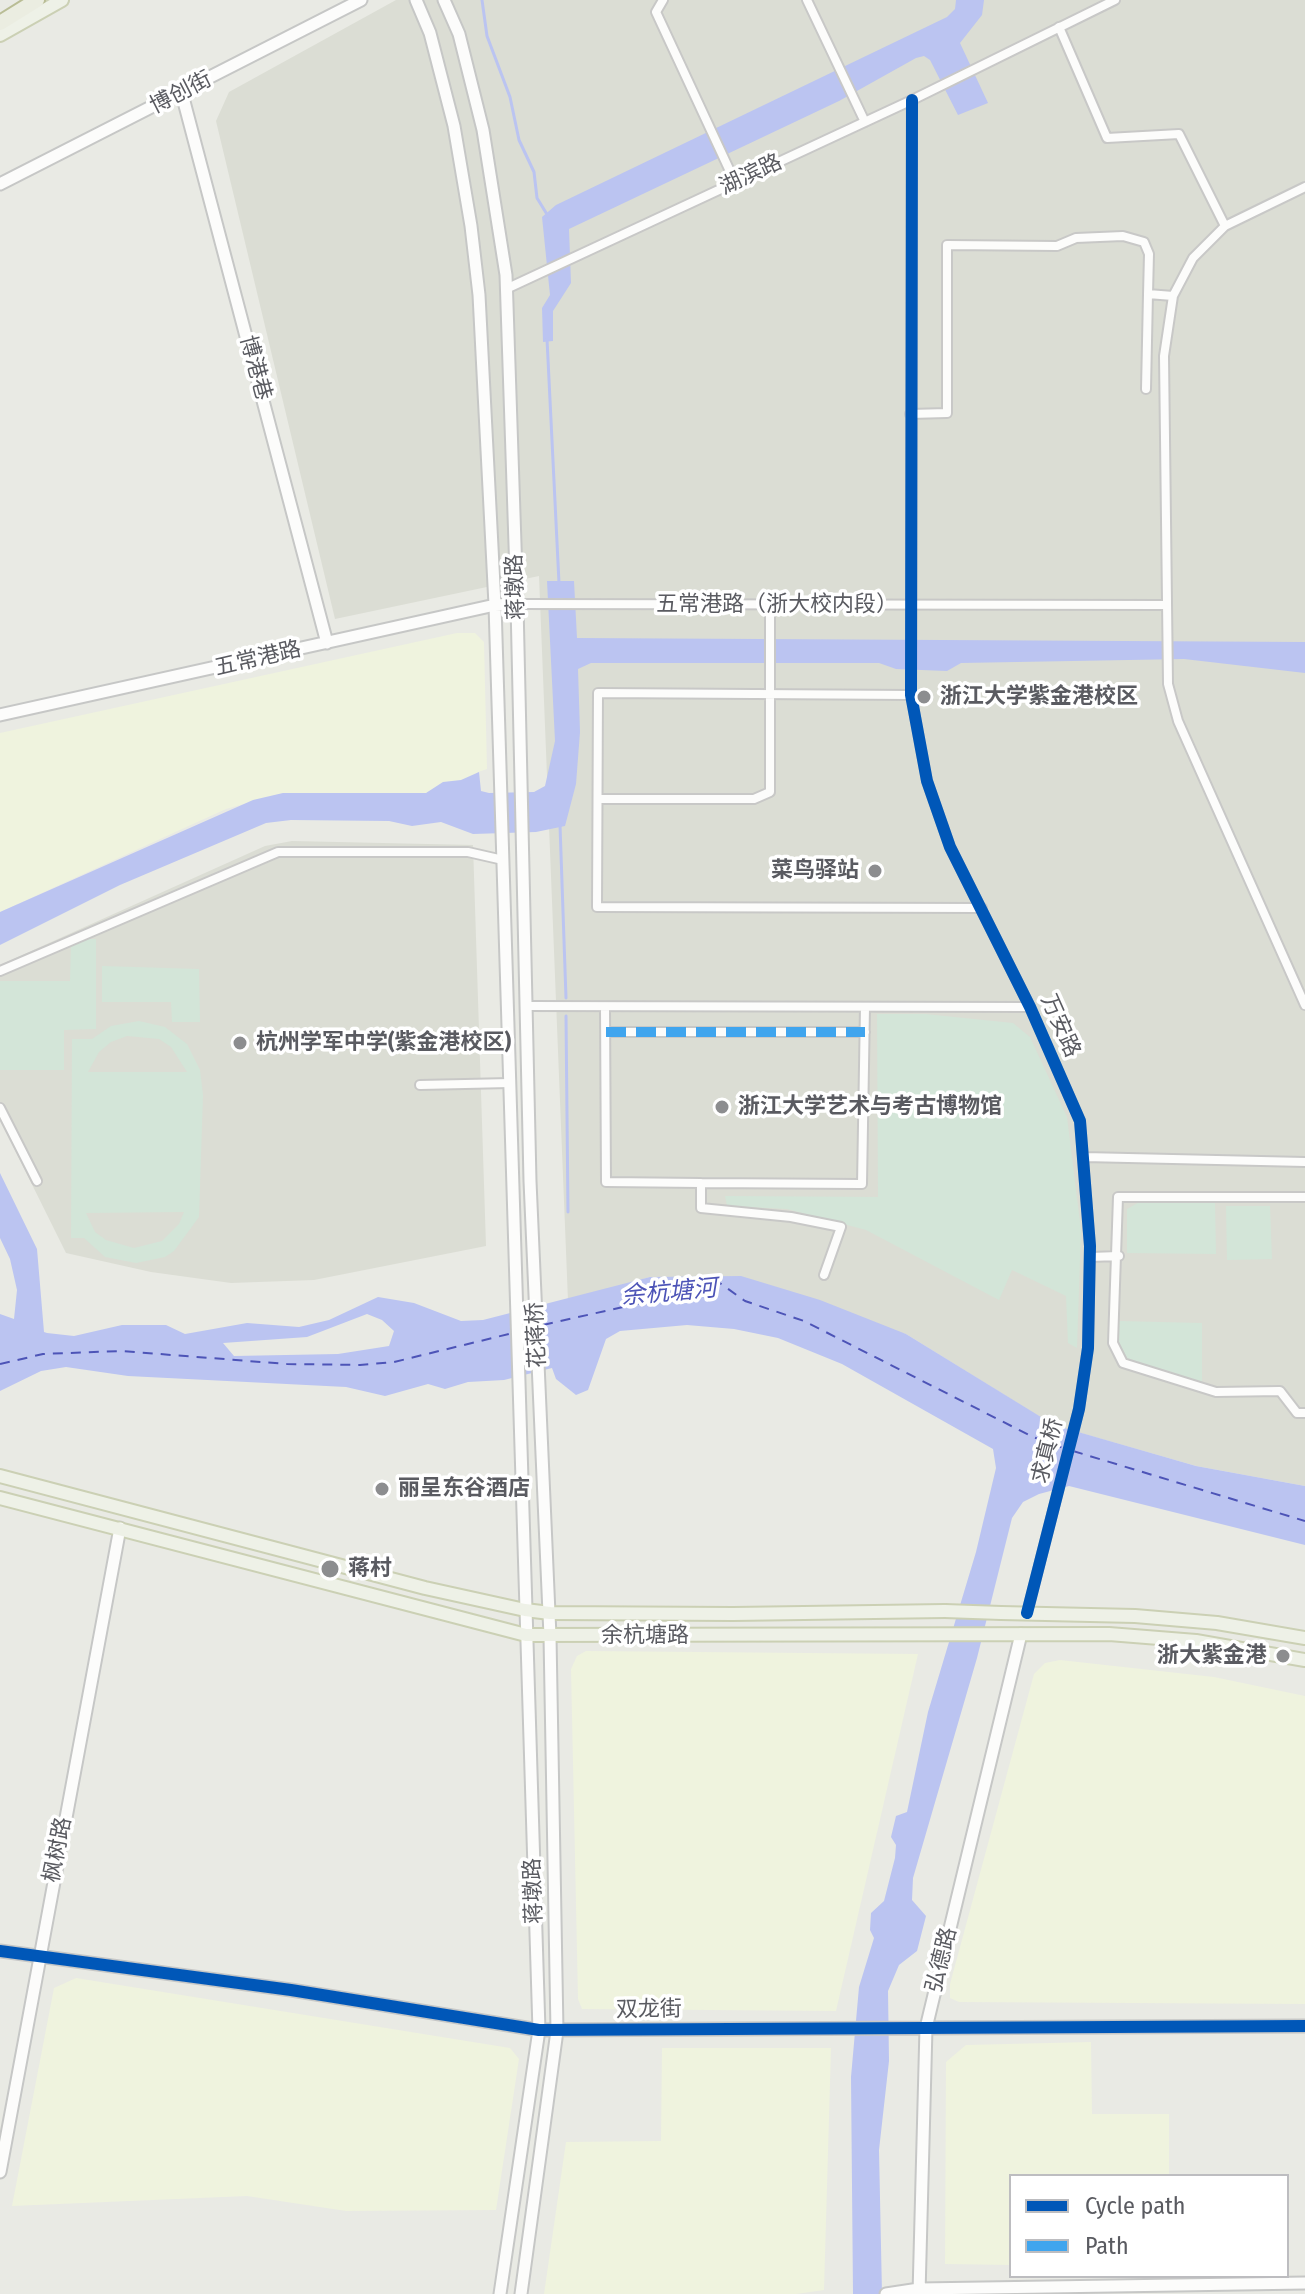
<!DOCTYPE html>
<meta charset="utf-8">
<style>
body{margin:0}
#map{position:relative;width:1305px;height:2294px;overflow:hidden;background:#e9eae4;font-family:"Fira Sans Condensed",sans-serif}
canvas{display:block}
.legend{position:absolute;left:1009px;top:2174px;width:280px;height:104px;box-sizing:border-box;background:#fff;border:2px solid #bdbdc0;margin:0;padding:10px 14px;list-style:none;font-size:24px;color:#5a5b61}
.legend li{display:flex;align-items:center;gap:16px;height:40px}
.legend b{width:40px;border:2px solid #bdbdc0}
</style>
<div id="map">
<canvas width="1305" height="2294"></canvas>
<ul class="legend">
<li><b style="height:10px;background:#0057b8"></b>Cycle path</li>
<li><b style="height:10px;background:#40a5ee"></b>Path</li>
</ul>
</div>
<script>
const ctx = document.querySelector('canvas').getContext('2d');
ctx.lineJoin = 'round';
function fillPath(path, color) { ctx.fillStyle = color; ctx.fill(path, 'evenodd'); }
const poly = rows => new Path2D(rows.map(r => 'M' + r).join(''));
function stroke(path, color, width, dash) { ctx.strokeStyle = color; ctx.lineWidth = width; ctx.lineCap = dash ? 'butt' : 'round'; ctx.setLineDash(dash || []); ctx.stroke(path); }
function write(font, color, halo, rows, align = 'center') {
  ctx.font = font + ' "Fira Sans Condensed","Noto Sans SC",sans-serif'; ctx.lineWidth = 7; ctx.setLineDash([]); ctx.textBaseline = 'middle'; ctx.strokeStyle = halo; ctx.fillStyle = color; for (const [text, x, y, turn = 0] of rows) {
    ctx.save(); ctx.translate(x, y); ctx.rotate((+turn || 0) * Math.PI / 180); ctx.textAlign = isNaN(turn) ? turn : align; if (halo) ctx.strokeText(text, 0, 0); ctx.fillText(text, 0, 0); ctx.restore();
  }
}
fillPath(poly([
 [457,633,475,633,484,642,487,769,478,772,466,789,426,793,283,793,226,809,0,912,0,733],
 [586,1651,918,1654,836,2011,582,2009,578,1999,571,1669,577,1656],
 [1060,1660,1214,1677,1305,1696,1305,2004,959,2002,950,1998,950,1984,1034,1674,1045,1663],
 [76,1978,510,2048,519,2059,496,2210,346,2211,247,2196,12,2206,54,1988],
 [1091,2042,1092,2114,1169,2114,1169,2176,1011,2176,1011,2265,945,2264,946,2062,966,2045],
 [662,2048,831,2048,824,2290,796,2294,544,2294,566,2142,661,2141]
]), '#eff3de');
fillPath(poly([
 [396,0,1305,0,1305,1486,1196,1466,1053,1425,906,1334,650,1277,568,1301,539,576,335,619,216,121,229,92],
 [292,841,473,845,486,1246,314,1280,231,1283,151,1272,66,1253,0,1120,0,965,265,846]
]), '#dbddd4');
fillPath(poly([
 [82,939,96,939,96,1029,64,1030,64,1070,0,1070,0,981,70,981,71,945],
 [102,966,199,969,200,1022,172,1022,171,1002,102,1002],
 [877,1014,925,1014,1013,1023,1030,1037,1067,1117,1081,1230,1077,1348,1068,1343,1066,1296,1012,1270,999,1300,866,1230,787,1209,727,1206,725,1196,878,1197],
 [139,1021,165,1027,187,1044,200,1070,203,1095,199,1217,174,1251,165,1257,136,1263,105,1257,84,1238,71,1238,72,1039,92,1039,111,1026],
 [127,1036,159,1039,171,1047,187,1072,88,1072,99,1052,111,1042],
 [184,1212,179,1224,162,1241,134,1248,106,1240,95,1232,86,1213],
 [1141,1201,1215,1202,1216,1254,1127,1253,1127,1209],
 [1226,1206,1270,1206,1272,1259,1227,1260],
 [1119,1321,1202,1323,1202,1382,1128,1360,1119,1345]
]), '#d3e5d8');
fillPath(poly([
 [956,0,984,0,982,15,960,43,988,103,958,115,930,60,924,56,916,58,839,101,569,229,571,283,553,311,553,341,543,342,542,308,550,295,542,217,556,205,947,17,955,9],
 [547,581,574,581,577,638,1305,642,1305,673,1184,659,961,663,947,671,896,669,879,663,591,663,578,669,580,732,576,784,565,826,536,832,473,834,441,822,412,826,389,821,291,820,266,823,120,885,0,945,0,912,253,800,283,793,426,793,443,782,461,780,479,772,481,791,489,793,534,792,545,786,555,741],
 [0,1173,37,1249,44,1332,47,1333,74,1336,122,1325,166,1325,185,1334,247,1323,299,1327,329,1320,378,1297,414,1303,461,1321,483,1320,650,1277,741,1276,820,1300,906,1334,1054,1425,1196,1466,1305,1486,1305,1545,1069,1486,1039,1494,1023,1502,1012,1518,977,1658,913,1878,912,1900,926,1916,917,1951,899,1965,888,1991,889,2061,879,2150,882,2294,853,2294,851,2077,859,1987,874,1938,870,1930,871,1913,884,1901,895,1858,896,1845,891,1837,896,1816,907,1812,928,1712,976,1552,996,1468,993,1449,842,1364,778,1338,734,1329,687,1325,620,1331,606,1339,588,1390,576,1395,556,1379,552,1368,504,1380,468,1382,445,1389,428,1384,385,1396,346,1387,128,1376,66,1367,41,1371,0,1391,0,1314,14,1319,17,1290,10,1259,0,1238],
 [367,1314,382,1320,394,1331,389,1346,338,1354,234,1356,223,1343,307,1337]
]), '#bbc4f1');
stroke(poly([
 [482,0,487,36,510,97,519,140,534,172,537,198,548,216],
 [547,339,559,583],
 [560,825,566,998],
 [566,1016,568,1212]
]), '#bbc4f1', 3);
stroke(poly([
 [543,1325,685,1293,710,1276,745,1301,804,1321,1033,1437,1066,1449],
 [0,1364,43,1354,121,1351,287,1364,360,1365,394,1362,513,1333],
 [1073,1451,1305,1521]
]), '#4d54b7', 2, [10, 8]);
const street = poly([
 [663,0,656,12,735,182],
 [807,0,865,122],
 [1059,27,1107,138,1179,134,1225,226],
 [912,100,911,695,927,781,950,847,1030,1007,1080,1121,1090,1246,1088,1348,1079,1409,1027,1613],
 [1305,187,1225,226,1193,258,1173,296,1164,356,1168,684,1178,721,1305,1005],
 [506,289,912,100,1115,0],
 [1146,389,1148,294],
 [910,414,947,413,947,245,1057,246,1076,238,1123,236,1144,242,1149,254,1148,294,1173,296],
 [517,604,1166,605],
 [911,695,598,693,597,907,982,908],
 [598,799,754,799,770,792,770,605],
 [0,971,278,852,468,852,503,860],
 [525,1006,1030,1007],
 [605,1008,606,1182,701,1183,701,1208,791,1217,841,1227,824,1275],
 [606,1032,865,1032],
 [420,1085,510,1083],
 [0,1108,37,1181],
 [1084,1157,1305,1162],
 [701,1183,862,1184,865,1007],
 [1305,1197,1118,1197,1113,1343,1123,1363,1216,1392,1280,1391,1297,1413,1305,1413],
 [1090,1257,1119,1256]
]);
const secondary = poly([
 [416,0,430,33,454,126,471,226,479,295,495,605,539,2030,500,2294],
 [444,0,459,34,483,130,506,275,517,604,530,1181,550,1636,557,2031,521,2294],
 [182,94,327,643],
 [0,184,361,0],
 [0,715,495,605,517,604],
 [0,1951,291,1990,539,2030,1305,2026],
 [0,2172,120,1528],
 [886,2294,919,2289,1305,2283],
 [919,2294,926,2028,1021,1634]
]);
const primary = poly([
 [0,35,62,0],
 [0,1476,425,1588,525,1610,550,1613,733,1614,945,1611],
 [0,1498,526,1635,1109,1634,1196,1641,1305,1660],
 [1001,1613,1135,1616,1217,1623,1305,1638]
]);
const highway = poly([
 [0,23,37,0]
]);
stroke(street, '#c8c8c7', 12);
stroke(secondary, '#c6c7c6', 15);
stroke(primary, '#cbd0b4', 16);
stroke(highway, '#b9bd95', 18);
stroke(street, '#fcfcfb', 8);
stroke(secondary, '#fcfcfb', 11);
stroke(primary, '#eef1e7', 12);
stroke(highway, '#ebede1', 14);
const primaryBridge = poly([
 [945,1611,1001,1613]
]);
stroke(primaryBridge, '#cbd0b4', 16, []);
stroke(primaryBridge, '#eef1e7', 12);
stroke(poly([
 [606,1032,865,1032]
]), '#40a5ee', 10, [20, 10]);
stroke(poly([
 [912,100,911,695,927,781,950,847,1030,1007,1080,1121,1090,1246,1088,1348,1079,1409,1027,1613],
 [0,1951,291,1990,539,2030,1305,2026]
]), '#0057b8', 12);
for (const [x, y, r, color] of [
 [924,697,8,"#8c8d8f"],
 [875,871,8,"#8c8d8f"],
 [240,1043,8,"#8c8d8f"],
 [722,1107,8,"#8c8d8f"],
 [382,1489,8,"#8c8d8f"],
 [330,1569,10,"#8c8d8f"],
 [1283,1656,8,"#8c8d8f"]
]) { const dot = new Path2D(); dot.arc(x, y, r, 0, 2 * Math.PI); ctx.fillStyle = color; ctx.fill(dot); stroke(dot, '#fff', 3); }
write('22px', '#5a5b61', '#fff', [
 ["博创街",181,93,-27],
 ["湖滨路",751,175,-25],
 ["博港巷",255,368,75],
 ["蒋墩路",516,587,-92],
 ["五常港路（浙大校内段）",777,605],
 ["五常港路",258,659,-13],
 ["万安路",1060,1026,66],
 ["花蒋桥",537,1335,-93],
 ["求真桥",1048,1451,-76],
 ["余杭塘路",645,1636],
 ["枫树路",58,1850,-79],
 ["蒋墩路",534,1891,-92],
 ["弘德路",942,1960,-76],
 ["双龙街",649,2010,-1]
]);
write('bold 22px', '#5a5b61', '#fff', [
 ["浙江大学紫金港校区",940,697],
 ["菜鸟驿站",859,871,"right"],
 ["杭州学军中学(紫金港校区)",256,1043],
 ["浙江大学艺术与考古博物馆",738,1107],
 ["丽呈东谷酒店",398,1489],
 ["蒋村",348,1569],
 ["浙大紫金港",1267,1656,"right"]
], 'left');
write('italic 24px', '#4d54b7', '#fff', [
 ["余杭塘河",669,1293,-5]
]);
</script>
